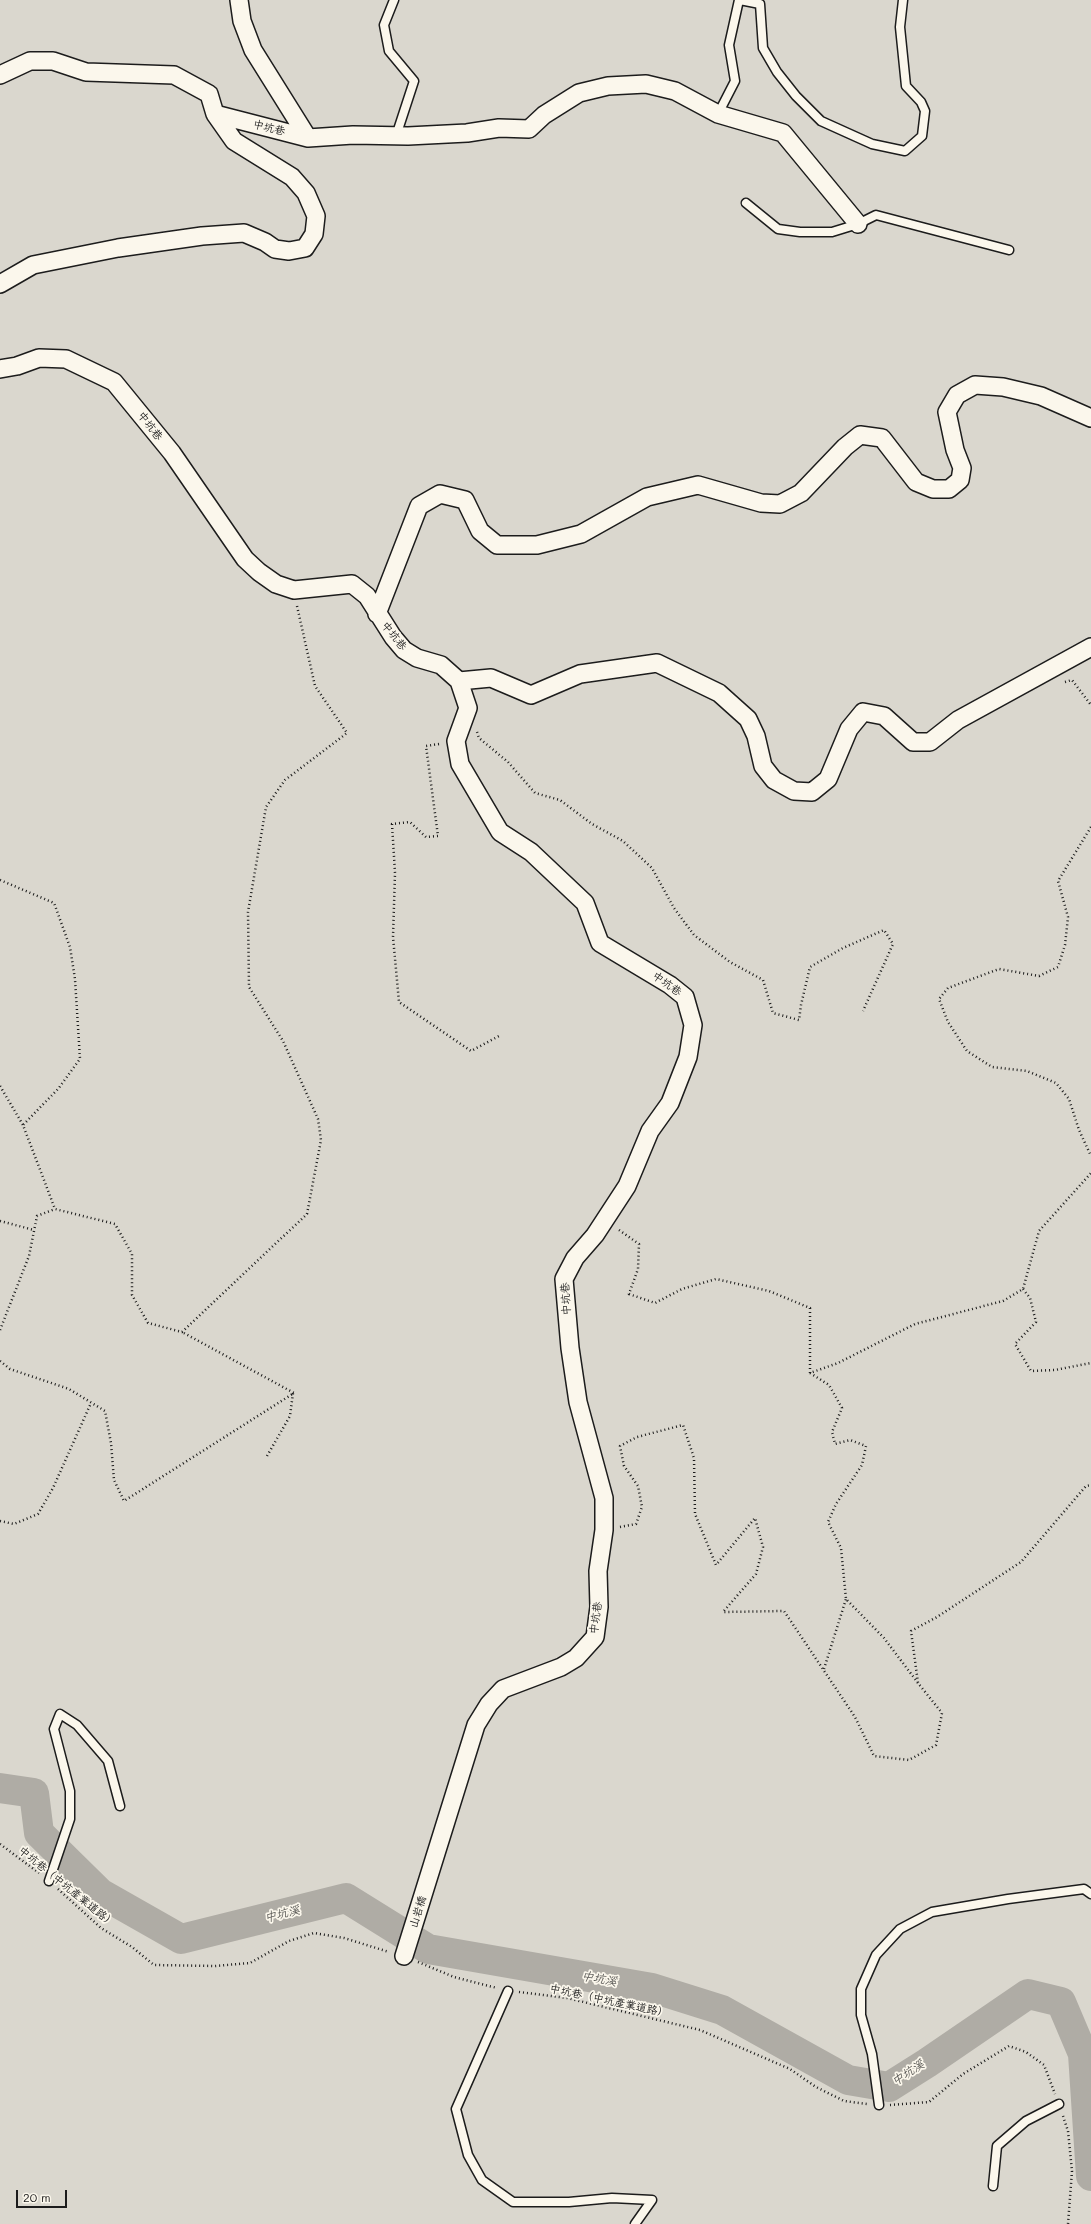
<!DOCTYPE html>
<meta charset="utf-8">
<style>
body{margin:0}
#map{position:relative;width:1091px;height:2224px;overflow:hidden;background:#fbf7ec;font-family:Mali,sans-serif}
canvas{display:block}
.scale{position:absolute;left:16px;top:2190px;width:51px;height:18px;box-sizing:border-box;border:2px solid #1c1c1c;border-top:0;padding-left:5px;font-size:12px;line-height:14px;white-space:nowrap;color:#1c1c1c;-webkit-text-stroke:3px #fbf7ec;paint-order:stroke}
</style>
<div id="map">
<canvas width="1091" height="2224"></canvas>
<div class="scale">20 m</div>
</div>
<script>
const ctx = document.querySelector('canvas').getContext('2d');
ctx.lineJoin = 'round';
function fillPath(path, color) { ctx.fillStyle = color; ctx.fill(path, 'evenodd'); }
const poly = rows => new Path2D(rows.map(r => 'M' + r).join(''));
function stroke(path, color, width, dash) { ctx.strokeStyle = color; ctx.lineWidth = width; ctx.lineCap = dash ? 'butt' : 'round'; ctx.setLineDash(dash || []); ctx.stroke(path); }
function write(font, color, halo, rows, align = 'center') {
  ctx.font = font + ' Mali,"LXGW WenKai TC",sans-serif'; ctx.lineWidth = 3.5; ctx.setLineDash([]); ctx.textBaseline = 'middle'; ctx.strokeStyle = halo; ctx.fillStyle = color; for (const [text, x, y, turn = 0] of rows) {
    ctx.save(); ctx.translate(x, y); ctx.rotate((+turn || 0) * Math.PI / 180); ctx.textAlign = isNaN(turn) ? turn : align; if (halo) ctx.strokeText(text, 0, 0); ctx.fillText(text, 0, 0); ctx.restore();
  }
}
fillPath(poly([
 [0,0,1091,0,1091,2224,0,2224]
]), '#dad7ce');
stroke(poly([
 [0,1788,34,1793,39,1833,100,1893,181,1939,346,1898,428,1949,652,1988,722,2010,848,2080,889,2087,927,2063,1028,1994,1061,2002,1083,2054,1091,2176]
]), '#afaca5', 30);
const lane = poly([
 [394,0,384,25,389,51,414,81,396,136],
 [740,0,760,4,763,48,777,72,796,96,821,121,872,144,905,151,922,136,925,111,921,102,906,86,900,27,903,0],
 [718,114,735,81,729,45,739,0],
 [746,203,778,229,800,232,832,232,858,224,876,215,1009,250],
 [49,1881,70,1819,70,1791,54,1729,60,1714,77,1725,108,1761,120,1806],
 [508,1991,456,2109,468,2155,482,2180,513,2202,569,2202,612,2198,652,2200,635,2224],
 [879,2105,872,2054,861,2015,861,1989,876,1955,900,1929,932,1912,1008,1899,1084,1889,1091,1894],
 [993,2186,997,2146,1026,2121,1059,2104]
]);
const street = poly([
 [0,75,30,61,53,61,86,72,174,75,209,94,215,114],
 [308,138,353,135,408,136,467,133,499,128,529,129,544,115,579,93,608,86,646,84,675,91,718,114,783,133,858,224],
 [0,284,33,265,118,248,202,236,244,233,265,242,275,249,289,251,305,248,314,234,316,216,306,193,292,177,234,141,215,114,308,138,253,50,242,21,239,0],
 [0,369,17,366,39,358,66,359,114,382,172,453,245,559,259,572,276,584,294,590,352,584,367,596,393,637,404,650,417,658,441,665,459,681,468,708,456,741,460,764,500,832,531,852,585,903,600,943,670,985,685,997,693,1025,688,1057,670,1103,650,1131,627,1186,595,1235,575,1258,564,1279,570,1348,578,1402,604,1498,604,1530,598,1571,599,1607,595,1637,576,1658,561,1667,503,1689,489,1704,476,1725,404,1956],
 [377,614,419,506,440,494,465,500,480,531,497,545,537,545,581,534,647,497,698,485,761,503,780,504,801,493,845,447,860,435,882,438,916,482,933,489,949,489,960,480,962,468,955,450,947,412,957,395,975,385,1003,387,1041,396,1091,418],
 [459,681,491,678,531,695,580,674,657,663,719,693,748,719,756,736,763,766,774,780,794,791,812,792,828,779,849,729,863,712,884,716,913,742,930,742,958,720,1091,647]
]);
stroke(lane, '#1c1c1c', 11);
stroke(street, '#1c1c1c', 20);
stroke(poly([
 [1065,682,1072,680,1091,705],
 [477,732,479,738,508,762,535,793,560,800,592,824,623,841,652,868,674,908,694,935,730,962,763,980,773,1013,799,1020,801,1005,810,967,843,948,884,930,893,944,863,1011],
 [439,744,426,746,438,836,426,837,410,822,392,824,395,873,393,937,399,1002,471,1051,499,1036],
 [1091,827,1058,881,1068,917,1065,945,1058,967,1039,976,999,969,948,988,939,999,948,1022,967,1051,992,1067,1027,1071,1056,1083,1069,1099,1079,1130,1091,1156],
 [0,880,54,903,70,947,75,979,80,1059,58,1089,23,1125,55,1209,115,1224,132,1254,132,1295,148,1323,182,1332,307,1214,321,1140,318,1119,283,1041,249,987,248,912,266,807,285,780,347,733,315,686,297,606],
 [0,1086,23,1125],
 [0,1221,34,1230],
 [619,1230,639,1244,638,1269,629,1294,655,1303,682,1289,716,1279,769,1291,810,1308,810,1373,838,1363,915,1324,1003,1301,1023,1289,1039,1231,1091,1173],
 [1023,1289,1030,1298,1036,1322,1015,1344,1031,1371,1055,1370,1091,1363],
 [0,1330,29,1256,37,1216,55,1209],
 [0,1361,10,1369,69,1389,105,1411,111,1443,114,1480,124,1501,294,1393,182,1332],
 [810,1373,829,1385,842,1408,832,1432,835,1444,850,1440,866,1446,862,1465,836,1504,828,1522,841,1548,846,1599,884,1638,918,1683],
 [267,1456,290,1416,293,1393],
 [0,1521,14,1524,38,1514,53,1488,91,1403],
 [620,1527,636,1524,642,1507,638,1486,624,1466,620,1446,637,1437,683,1425,694,1458,695,1514,716,1565,755,1518,763,1547,756,1574,723,1612,784,1611,855,1717,874,1756,909,1760,936,1745,942,1713,918,1683,911,1631,937,1617,1021,1562,1086,1486,1091,1485],
 [824,1669,846,1599],
 [0,1844,39,1873],
 [58,1889,101,1928,132,1947,154,1965,215,1966,250,1963,289,1941,314,1933,344,1938,389,1952],
 [418,1962,454,1977,497,1988],
 [519,1992,567,1998,700,2030,790,2069,816,2087,844,2101,867,2104],
 [890,2105,929,2102,963,2074,1009,2046,1026,2052,1044,2065,1055,2094],
 [1063,2116,1068,2131,1072,2171,1068,2224]
]), '#1c1c1c', 2.5, [1, 3]);
stroke(lane, '#fbf7ec', 8);
stroke(street, '#fbf7ec', 17);
write('11px', '#1c1c1c', '#fbf7ec', [
 ["中坑巷",269,128,14],
 ["中坑巷",150,426,52],
 ["中坑巷",394,636,51],
 ["中坑巷",667,984,35],
 ["中坑巷",566,1299,-93],
 ["中坑巷",596,1618,-82],
 ["中坑巷（中坑產業道路）",67,1887,39],
 ["山岩橋",418,1912,-73],
 ["中坑巷（中坑產業道路）",609,2001,12]
]);
write('italic 12px', '#575653', '#fbf7ec', [
 ["中坑溪",282,1914,-14],
 ["中坑溪",599,1979,10],
 ["中坑溪",908,2073,-33]
]);
</script>
